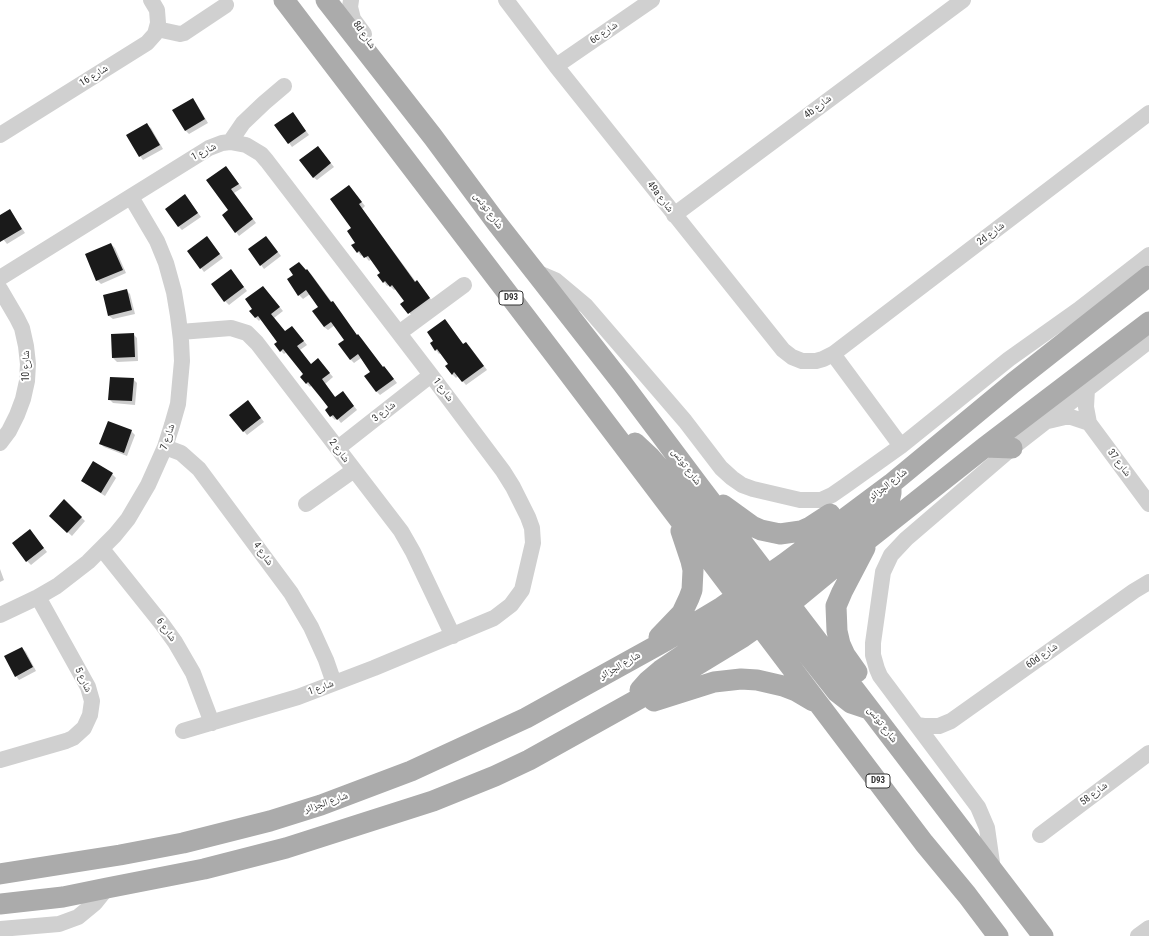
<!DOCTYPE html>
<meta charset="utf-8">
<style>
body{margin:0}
canvas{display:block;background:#fff}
</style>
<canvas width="1149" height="936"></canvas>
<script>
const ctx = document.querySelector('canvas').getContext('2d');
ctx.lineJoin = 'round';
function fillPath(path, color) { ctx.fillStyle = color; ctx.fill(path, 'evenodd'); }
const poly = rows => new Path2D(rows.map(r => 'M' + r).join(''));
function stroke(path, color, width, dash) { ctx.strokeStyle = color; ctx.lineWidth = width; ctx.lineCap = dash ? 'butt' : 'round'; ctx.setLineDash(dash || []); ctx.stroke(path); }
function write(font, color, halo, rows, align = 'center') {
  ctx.font = font + ' "Roboto Condensed","Noto Naskh Arabic",sans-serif'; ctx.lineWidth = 4; ctx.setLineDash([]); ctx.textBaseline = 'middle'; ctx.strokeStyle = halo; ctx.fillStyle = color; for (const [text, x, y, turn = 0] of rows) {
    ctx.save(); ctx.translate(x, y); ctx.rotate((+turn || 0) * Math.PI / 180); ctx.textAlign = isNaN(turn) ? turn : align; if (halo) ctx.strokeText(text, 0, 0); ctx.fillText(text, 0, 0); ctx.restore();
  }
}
fillPath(poly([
 [193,99,196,103,208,123,189,134,185,130],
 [296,117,309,135,292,147,289,143],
 [147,125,151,128,163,149,143,160,140,156],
 [321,151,334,167,317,180,313,177],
 [226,167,242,188,234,193,256,223,239,236,236,232],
 [352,190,365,206,362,209,416,282,420,285,433,302,413,317,402,304,405,301,396,289,394,290,389,285,387,286,384,282,382,273,372,259,369,261,363,254,361,256,358,252,353,228],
 [188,199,201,217,182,230,179,227],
 [10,210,25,233,7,244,0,235,0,216],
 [269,240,281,256,264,269,261,265],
 [210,241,223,258,204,272,201,268],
 [111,244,115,248,126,273,101,284,97,280],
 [231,270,247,291,229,305,225,301],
 [306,271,307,271,311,274,357,336,358,335,362,339,383,368,384,367,388,371,397,383,380,395,376,391,371,372,361,358,354,363,350,359,345,340,335,325,328,330,324,327,319,307,310,294,303,299,299,295],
 [263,287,283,311,274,318,285,332,292,327,296,331,307,345,300,350,311,365,321,363,333,377,325,384,336,398,346,396,357,410,341,423,337,418,335,420,331,416,329,408,312,385,310,387,306,383,304,375,287,352,284,354,281,351,279,342,261,319,259,321,255,317,254,309],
 [126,290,130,294,135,314,113,319,109,316],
 [445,320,464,345,466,343,470,347,487,370,466,385,458,376,456,378,452,374,449,364,441,353,439,354,436,350,435,341],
 [133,334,137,338,138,361,117,362,113,358],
 [133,379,137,383,135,405,113,403,109,399],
 [251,405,264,422,247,435,230,415],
 [131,431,135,435,127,456,104,447,101,444],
 [112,474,116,478,105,496,86,484,82,481],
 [64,501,85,521,72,536,50,516],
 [33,534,47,552,31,565,27,561],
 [0,569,4,580,0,582],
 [22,648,26,652,36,671,19,680,16,676]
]), '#0003');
fillPath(poly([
 [193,98,205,119,185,131,172,110],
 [293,112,306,131,288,144,274,125],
 [147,123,160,145,139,157,126,135],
 [318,146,331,163,313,178,299,160],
 [226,166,239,184,231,189,253,219,235,233,222,215,228,210,206,180],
 [349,185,362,202,359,204,415,282,417,280,430,298,408,314,400,304,404,301,392,285,390,287,385,281,383,283,377,275,380,273,368,256,364,258,359,251,357,253,351,245,355,243,347,231,351,228,330,199],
 [185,194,198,213,178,227,165,209],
 [10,209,22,229,0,242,0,215],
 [207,236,220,254,200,269,187,251],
 [266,236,278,252,260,266,248,249],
 [111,243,123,270,96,281,85,254],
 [299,262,306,270,307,269,331,302,333,301,357,335,358,334,383,367,384,366,394,379,376,392,364,376,370,372,358,354,350,360,338,344,344,340,331,322,324,327,312,311,318,307,306,290,298,296,287,279,293,275,289,269],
 [231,269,244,287,224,302,211,284],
 [263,286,280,307,271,314,285,331,292,326,304,341,297,346,311,364,318,358,330,373,322,379,335,397,343,391,354,406,337,420,333,415,330,417,325,410,328,407,321,398,308,382,306,384,300,377,303,374,283,349,280,352,274,344,277,342,258,316,255,318,249,311,252,309,245,299],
 [127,289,132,310,108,316,103,295],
 [445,319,463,344,466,342,484,366,462,382,454,372,452,375,445,366,448,364,437,349,435,351,430,343,433,341,427,332],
 [134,333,135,357,112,358,111,334],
 [110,377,134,378,132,401,108,400],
 [248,400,261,418,243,432,229,415],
 [108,421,132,430,124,453,99,444],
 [93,461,113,473,101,493,81,481],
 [64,499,82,517,67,533,49,516],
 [30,529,44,548,26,562,12,543],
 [22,647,33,667,15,677,4,656]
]), '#1a1a1a');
stroke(poly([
 [351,0,350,7,353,19,364,34],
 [506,0,556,66,783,350,792,357,802,361,816,361,823,359,833,354,1149,113],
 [157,29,180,34,184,33,226,5],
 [556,66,652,0],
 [0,135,147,43,155,34,158,23,157,10,151,0],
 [230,142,243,123,264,103,284,86],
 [674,215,963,0],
 [534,271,555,280,586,306,685,421,721,468,732,478,742,485,753,489,800,500,821,500,832,495,845,486,901,446,1009,359,1078,310,1149,255],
 [0,278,209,148,222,143,230,142,246,145,261,154,267,161,431,375,503,471,513,487,528,517,532,528,533,543,522,590,511,605,494,618,374,668,298,697,183,731],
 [0,289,17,318,22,328,26,346,28,364,27,381,23,399,17,415,9,431,0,443],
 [180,332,231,328,247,333,257,343,401,531,413,552,453,636],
 [399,333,464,285],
 [833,354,901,446],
 [1087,389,1086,407,1089,423,1149,504],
 [1048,421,1065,417,1071,417,1089,423],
 [165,447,181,453,199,469,291,593,311,627,326,660,334,683],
 [338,448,431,375],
 [306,504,354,470],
 [102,549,162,624,175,642,193,673,212,723],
 [0,615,38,597,57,586,88,562,115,535,128,519,148,485,165,447,172,425,178,404,182,361,181,340,178,316,174,292,166,263,157,241,131,197],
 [917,725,924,726,939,726,951,721,1134,591,1149,582],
 [0,760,66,741,73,738,84,728,90,715,92,701,88,687,38,597],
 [1040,835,1149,753],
 [993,870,987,828,978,807,880,676,877,669,873,655,873,643,883,572,891,555,906,539,1012,448,1149,341],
 [0,929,59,924,78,917,95,903,107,888],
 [1138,936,1149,928]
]), '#d0d0d0', 16);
stroke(poly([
 [284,0,557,358,924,843,967,895,998,936],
 [326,0,433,137,496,222,622,383,700,487,1043,936],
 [635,443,650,457,678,489,837,692,851,703,866,708],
 [985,447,1012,448],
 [723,505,752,526,761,530,780,534,801,531,810,527,830,514],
 [659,637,682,613,689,598,692,590,693,570,691,561,681,531],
 [857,672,845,655,840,644,837,631,836,606,842,592,865,548],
 [640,690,648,681,661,670,795,579,878,515,884,510,889,502,891,493,891,484],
 [654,701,714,682,741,679,757,680,783,686,796,691,813,701],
 [0,874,120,855,183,843,270,821,321,805,411,771,526,718,667,640,722,607,784,564,891,484,1013,383,1149,276],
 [0,904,63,897,107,888,204,869,286,848,433,801,495,776,529,760,669,682,743,637,790,604,870,538,985,447,1149,322]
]), '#ababab', 21);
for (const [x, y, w] of [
 [511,298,24],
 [878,781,24]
]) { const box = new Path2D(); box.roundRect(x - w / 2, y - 7, w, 14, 3); ctx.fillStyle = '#fff'; ctx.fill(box); stroke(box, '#333', 1); }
write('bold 9px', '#333', null, [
 ["D93",511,298],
 ["D93",878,781]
]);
write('10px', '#333', '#fff', [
 ["6c شارع",604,33,-35],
 ["8d شارع",364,35,55],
 ["شارع 16",94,76,-32],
 ["4b شارع",818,107,-37],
 ["شارع 1",204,152,-28],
 ["49a شارع",660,197,52],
 ["شارع تونس",488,211,53],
 ["2d شارع",991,234,-37],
 ["شارع 10",26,366,-90],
 ["شارع 1",443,390,53],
 ["شارع 3",384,412,-38],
 ["شارع 7",168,437,-72],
 ["شارع 2",339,451,53],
 ["شارع 37",1119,463,53],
 ["شارع تونس",686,467,53],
 ["شارع الجزائر",888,485,-38],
 ["شارع 4",263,554,54],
 ["شارع 6",166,630,54],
 ["60d شارع",1042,656,-35],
 ["شارع الجزائر",620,666,-30],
 ["شارع 5",83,680,64],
 ["شارع 1",321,688,-20],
 ["شارع تونس",882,725,52],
 ["شارع 58",1094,794,-37],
 ["شارع الجزائر",326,803,-19]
]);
</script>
